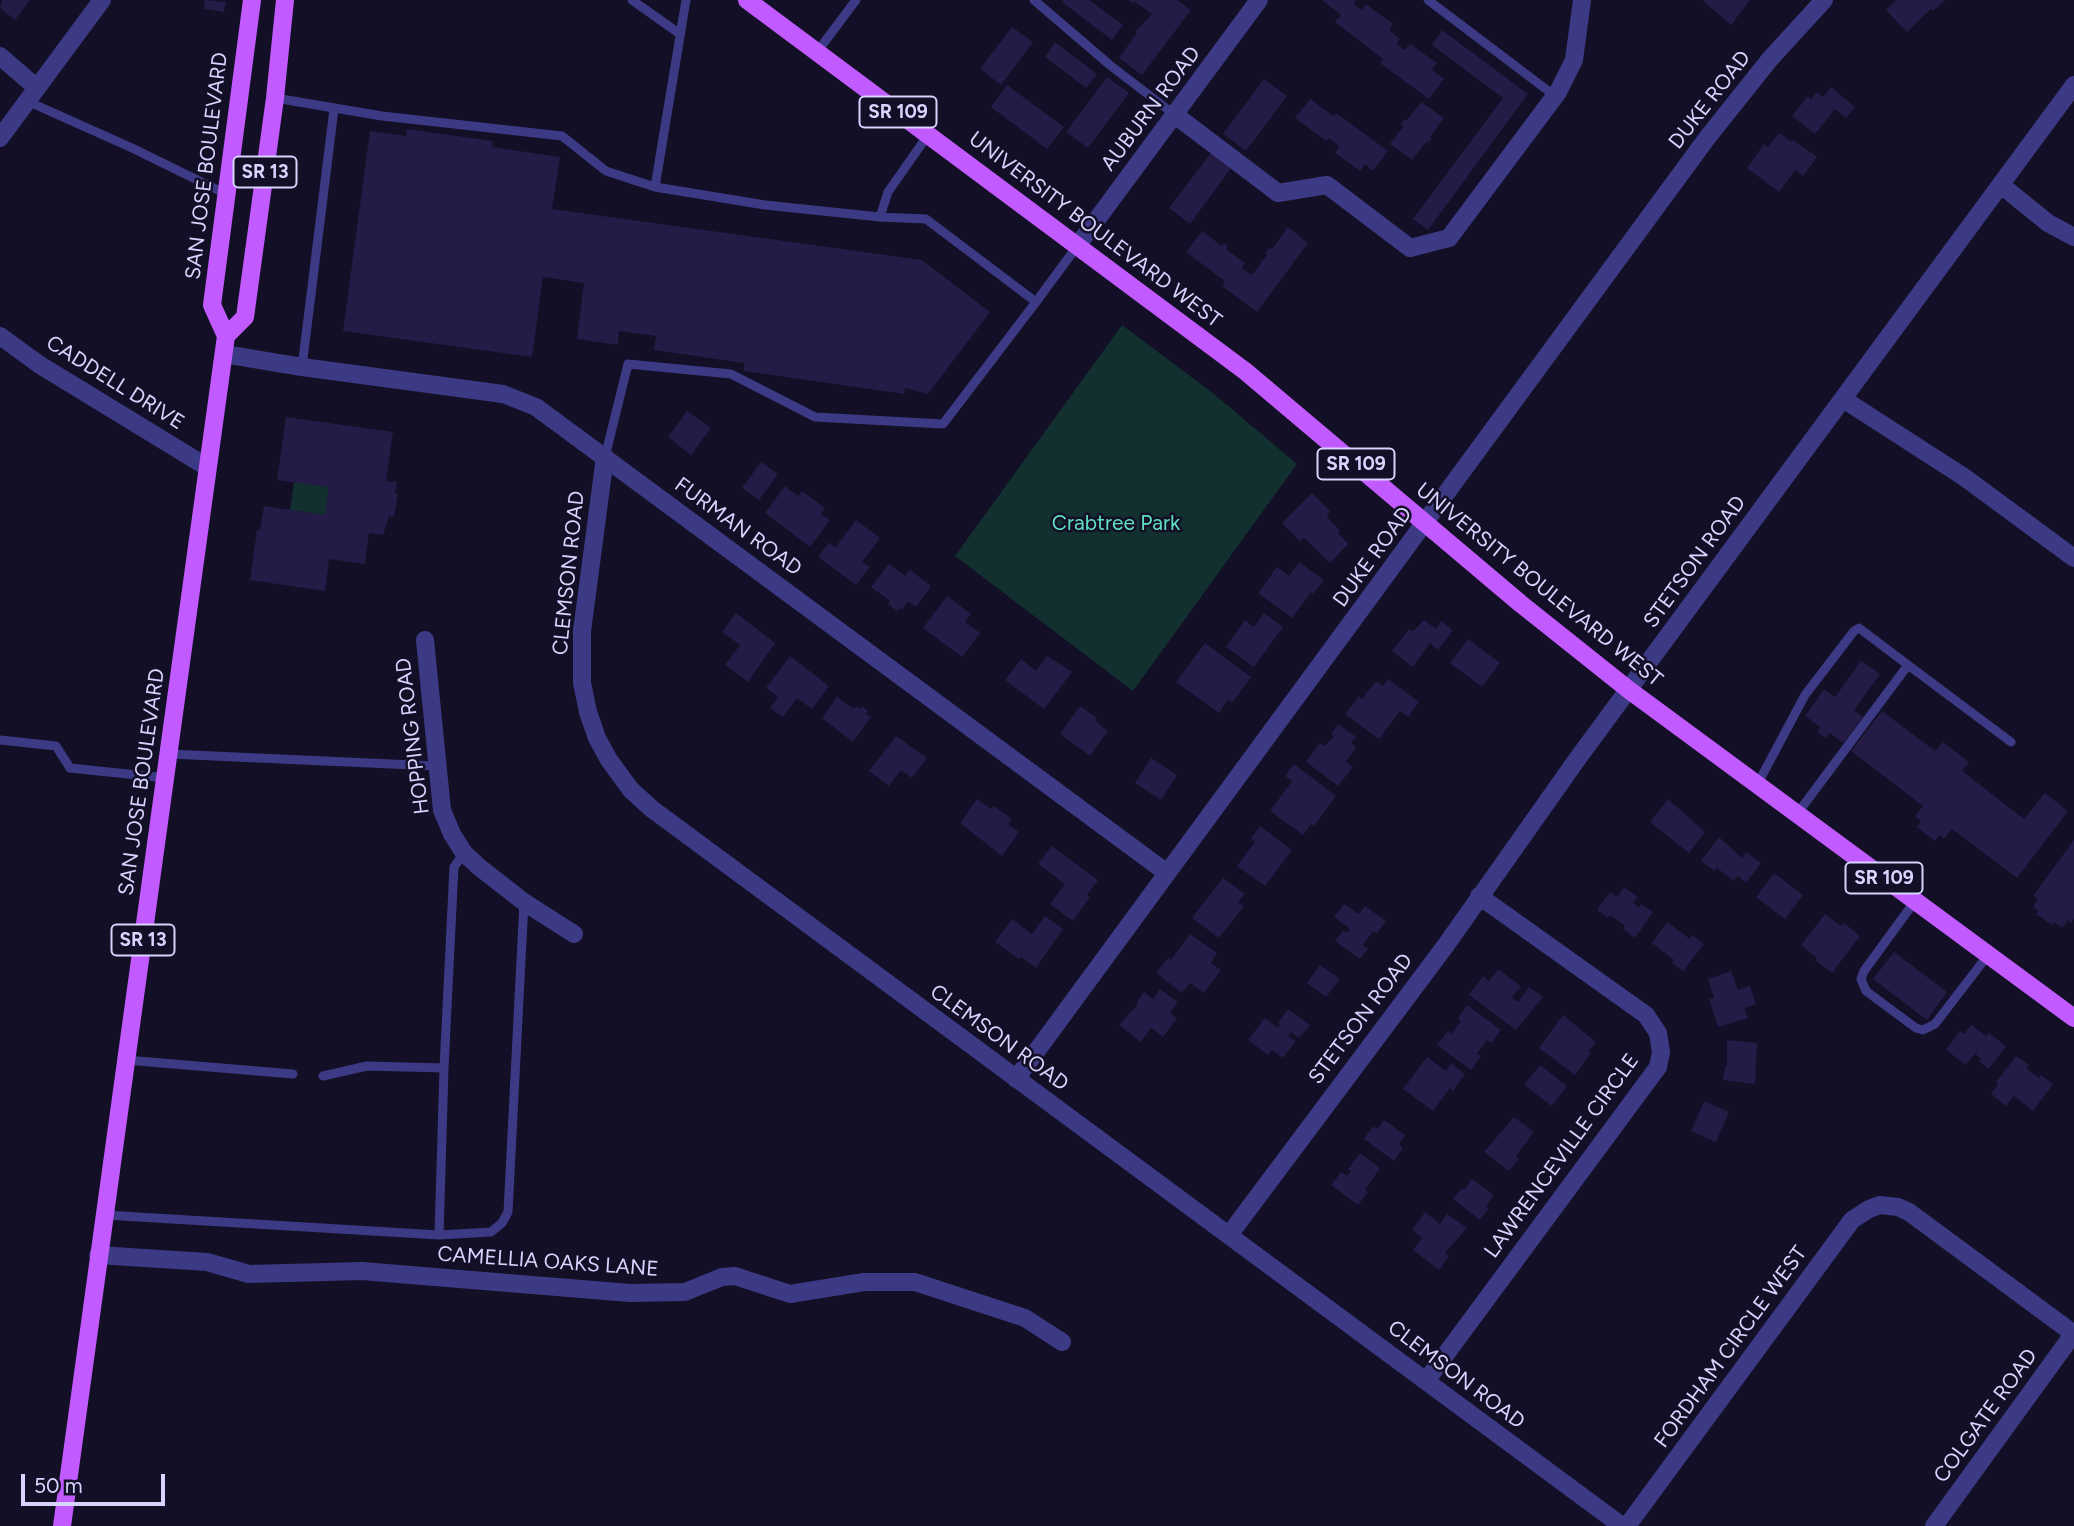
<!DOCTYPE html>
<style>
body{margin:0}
#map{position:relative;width:2074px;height:1526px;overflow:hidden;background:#130f26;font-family:Figtree,sans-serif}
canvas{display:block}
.scale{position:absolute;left:21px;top:1474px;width:144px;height:32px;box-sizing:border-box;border:4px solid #d9d4ff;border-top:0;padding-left:9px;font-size:21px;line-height:24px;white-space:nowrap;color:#d9d4ff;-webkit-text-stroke:5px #130f26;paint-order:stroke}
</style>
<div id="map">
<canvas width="2074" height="1526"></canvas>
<div class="scale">50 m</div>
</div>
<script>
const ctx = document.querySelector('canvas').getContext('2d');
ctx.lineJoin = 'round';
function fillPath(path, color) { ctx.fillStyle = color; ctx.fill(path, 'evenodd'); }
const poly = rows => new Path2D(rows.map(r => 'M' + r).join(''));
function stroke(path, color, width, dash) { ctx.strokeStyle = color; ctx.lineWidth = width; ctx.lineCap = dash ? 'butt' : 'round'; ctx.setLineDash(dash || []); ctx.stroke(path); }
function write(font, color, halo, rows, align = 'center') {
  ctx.font = font + ' Figtree,sans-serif'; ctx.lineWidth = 5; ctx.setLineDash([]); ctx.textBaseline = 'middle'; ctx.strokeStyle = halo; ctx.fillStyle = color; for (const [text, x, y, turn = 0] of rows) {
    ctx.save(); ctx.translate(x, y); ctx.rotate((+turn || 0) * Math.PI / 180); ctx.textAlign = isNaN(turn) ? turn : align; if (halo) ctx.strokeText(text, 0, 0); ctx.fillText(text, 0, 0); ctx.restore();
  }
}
fillPath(poly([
 [1122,325,1214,394,1297,464,1133,691,955,556],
 [294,482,329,487,325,515,290,510]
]), '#12302f');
fillPath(poly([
 [2,0,30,0,15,20,0,8],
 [205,0,226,2,224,12,204,9],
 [1064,0,1089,0,1123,25,1112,40,1062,2],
 [1128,0,1177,0,1191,10,1142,75,1119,58,1137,33,1135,32,1152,14,1134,1,1133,4],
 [1322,0,1356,0,1354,4,1362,10,1366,4,1393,24,1389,30,1400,39,1397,44,1405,50,1410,44,1437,63,1432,70,1444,79,1429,99,1380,63,1383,59,1335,22,1341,15],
 [1702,0,1750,0,1731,25],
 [1896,0,1945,0,1933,11,1931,9,1907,32,1886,10],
 [1012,27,1033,42,1001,85,980,69],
 [1442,30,1528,94,1428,230,1413,219,1503,98,1432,45],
 [1055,42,1097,74,1086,88,1045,57],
 [1107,77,1129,93,1088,148,1066,132],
 [1264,79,1287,96,1246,151,1223,134],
 [1007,85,1064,127,1047,149,991,107],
 [1831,87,1855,107,1846,118,1835,109,1815,134,1792,116,1808,96,1811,99,1817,92,1823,97],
 [1310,99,1333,116,1336,113,1388,151,1373,171,1365,164,1360,171,1335,153,1339,146,1329,138,1326,141,1295,118],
 [1421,102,1444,118,1430,137,1432,138,1428,143,1426,142,1412,160,1390,144,1404,126,1401,124,1405,119,1407,120],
 [407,129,493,141,492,147,560,157,552,209,922,260,990,312,928,394,905,388,904,394,744,371,744,363,654,350,656,336,619,331,618,345,577,339,584,283,543,277,532,357,343,331,370,131,406,136],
 [1779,133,1792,142,1793,140,1817,157,1803,176,1795,170,1779,192,1747,168,1764,144,1768,147],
 [1211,153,1231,168,1190,224,1169,208],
 [1288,227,1308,243,1257,312,1222,286,1225,281,1186,252,1202,231,1222,246,1224,243,1228,246,1226,249,1245,263,1242,268,1252,275,1267,255,1265,253,1269,248,1272,249],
 [687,411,711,428,691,455,668,437],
 [286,417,393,432,386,481,397,482,395,493,398,494,394,517,389,516,383,535,369,533,365,564,329,559,325,591,250,580,257,530,260,530,264,506,325,515,329,487,277,480],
 [761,462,778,474,759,500,742,488],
 [785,486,798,496,802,491,825,508,821,514,830,520,810,547,765,513],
 [1312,493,1330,511,1327,515,1329,519,1340,531,1338,533,1348,544,1330,563,1304,538,1300,541,1282,523],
 [856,520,880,538,862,562,870,567,856,585,818,557,829,542,835,548],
 [1299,562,1324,580,1313,594,1311,592,1292,618,1258,593,1277,567,1289,576],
 [889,564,905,576,910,570,931,586,916,607,908,601,902,610,900,608,897,611,888,604,890,601,871,587],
 [947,596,971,614,965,622,980,633,962,657,923,628],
 [736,613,775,643,748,682,725,665,740,645,722,632],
 [1264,613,1283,627,1254,667,1226,647,1245,620,1254,627],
 [1424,620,1436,629,1441,621,1453,630,1438,650,1430,643,1413,667,1392,651,1409,629,1413,631],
 [1468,639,1500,663,1482,687,1450,663],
 [1205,643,1251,677,1232,703,1228,700,1219,713,1176,682],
 [790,656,829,686,812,709,797,698,783,717,770,708,778,697,766,688],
 [1047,656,1072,672,1044,709,1005,680,1021,659,1036,671],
 [1861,661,1880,674,1854,710,1863,717,1843,743,1830,733,1826,738,1817,732,1820,727,1805,716,1824,689,1835,697],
 [1388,679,1419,702,1408,717,1400,711,1379,739,1345,714,1359,696,1362,699,1376,681,1383,686],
 [837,697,854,709,856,706,860,709,862,706,868,711,866,714,871,717,853,742,822,718],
 [1080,706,1097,718,1095,721,1108,731,1090,756,1060,734],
 [1882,711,1935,751,1943,742,1969,762,1962,771,2024,819,2045,793,2068,811,2017,878,1952,829,1944,839,1939,835,1935,841,1917,827,1921,821,1915,816,1923,806,1851,751],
 [1338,724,1356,737,1351,743,1356,747,1346,762,1353,767,1338,786,1306,762,1320,743,1325,746,1334,736,1331,734],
 [896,736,927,758,912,778,901,770,889,786,869,771],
 [1151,758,1177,775,1161,800,1135,783],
 [1294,764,1336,796,1314,826,1311,824,1303,835,1270,811,1292,781,1285,776],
 [977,799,991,809,994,806,1012,819,1008,824,1019,832,1002,856,960,823],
 [1668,799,1705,832,1689,853,1650,822],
 [1260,826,1292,850,1265,886,1237,866,1255,842,1251,838],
 [1719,837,1742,858,1746,852,1761,863,1746,883,1738,876,1734,881,1717,868,1714,871,1701,861],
 [2074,840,2074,919,2071,923,2068,920,2062,928,2054,922,2052,925,2036,914,2039,911,2033,907,2038,899,2033,896],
 [1052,846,1098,880,1087,895,1090,897,1073,921,1050,904,1065,884,1038,864],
 [1774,873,1803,895,1785,919,1756,897],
 [1223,878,1245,894,1238,902,1244,906,1219,938,1192,918],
 [1624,887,1638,897,1633,903,1639,907,1641,904,1653,912,1635,938,1623,929,1625,926,1610,915,1608,918,1597,910,1610,892,1617,897],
 [1344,904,1359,914,1365,906,1386,921,1377,933,1373,931,1363,945,1368,949,1360,959,1335,941,1343,931,1347,933,1350,929,1334,917],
 [1825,914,1841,926,1844,923,1860,936,1832,973,1815,960,1817,958,1801,945],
 [1045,916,1063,929,1036,968,1021,957,1019,959,995,942,1012,919,1032,934],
 [1667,922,1690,939,1692,935,1704,944,1683,971,1672,963,1674,960,1652,943],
 [1190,934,1217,953,1211,963,1221,970,1204,993,1190,983,1182,993,1156,973,1168,958,1171,960],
 [1894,952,1947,992,1927,1020,1873,979],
 [1320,965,1340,979,1326,997,1307,983],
 [1498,969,1521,986,1512,998,1518,1002,1529,987,1543,997,1516,1030,1469,995,1483,976,1489,981],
 [1731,971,1738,990,1750,986,1756,1004,1744,1008,1748,1018,1718,1027,1709,999,1714,998,1708,979],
 [1160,989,1178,1002,1170,1013,1177,1018,1163,1037,1151,1028,1141,1042,1119,1025,1138,1004,1136,1003,1144,992,1153,999],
 [1467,1005,1501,1030,1491,1043,1487,1040,1477,1054,1481,1056,1471,1070,1437,1045,1448,1031,1451,1034,1461,1021,1458,1018],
 [1288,1009,1310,1025,1299,1038,1291,1032,1288,1036,1296,1041,1283,1058,1272,1050,1268,1055,1248,1040,1265,1018,1278,1028,1280,1025,1278,1023],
 [1563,1015,1596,1042,1588,1052,1591,1053,1575,1075,1539,1048],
 [1971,1025,1986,1036,1989,1033,2006,1046,1989,1069,1979,1061,1981,1059,1976,1055,1977,1051,1966,1065,1946,1050,1960,1031,1964,1034],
 [1727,1040,1757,1043,1755,1084,1723,1080,1725,1066,1727,1066],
 [2016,1056,2029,1065,2026,1068,2039,1078,2041,1075,2053,1084,2033,1111,2014,1096,2006,1106,1991,1094,1998,1084,1996,1082],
 [1427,1057,1446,1071,1451,1063,1465,1074,1453,1091,1450,1088,1433,1111,1403,1089],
 [1540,1065,1567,1086,1552,1106,1524,1085],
 [1704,1101,1729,1112,1716,1142,1691,1131],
 [1514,1117,1534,1132,1516,1156,1519,1159,1509,1171,1484,1152],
 [1384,1120,1405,1135,1399,1145,1403,1148,1394,1161,1364,1139,1373,1126,1377,1129],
 [1360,1153,1380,1168,1365,1190,1368,1192,1358,1205,1331,1185,1341,1172,1347,1176,1351,1171,1348,1169],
 [1472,1179,1494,1195,1486,1206,1489,1208,1480,1220,1453,1199,1462,1188,1464,1190],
 [1425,1212,1440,1224,1447,1214,1467,1228,1445,1253,1449,1256,1439,1270,1413,1250,1422,1238,1412,1230]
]), '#241b47');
stroke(poly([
 [632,0,680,34],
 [1034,0,1111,66,1175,115],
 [1428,0,1555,96],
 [817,52,856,0],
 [275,98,382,116,562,136,606,171,655,187],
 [27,101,132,148,226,194],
 [880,217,888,192,928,135],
 [1036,302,1078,245],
 [302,367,334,109],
 [605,457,628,364,731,374,815,417,943,424,1036,302,926,219,880,217,765,205,655,187,686,0],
 [0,740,56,746,70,768,166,778],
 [169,754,436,766],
 [1757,785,1805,695,1854,631,1859,628,1908,665],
 [1797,814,1908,665,2011,742],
 [1915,901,1864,971,1861,979,1866,991,1916,1028,1923,1030,1935,1024,1988,955],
 [126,1060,293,1074],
 [323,1076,367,1066,444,1068,454,867,464,853],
 [105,1215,439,1235,444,1068],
 [439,1235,491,1232,502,1223,508,1212,524,902]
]), '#3d3a85', 9);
stroke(poly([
 [0,56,37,88],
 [1175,115,1278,193,1327,185,1410,248,1449,238,1558,92,1574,60,1582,0],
 [0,138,102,0],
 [2001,185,2048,223,2074,237],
 [1078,245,1259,0],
 [0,336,40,365,207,467],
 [224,354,302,367,503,394,536,407,1167,873],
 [1843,399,1964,477,2074,558],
 [605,457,582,631,582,683,588,712,597,738,609,760,631,790,652,809,1622,1526],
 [425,640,442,810,452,834,464,853,479,867,524,902,574,934],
 [1016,1079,1707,138,1770,59,1824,0],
 [1229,1235,1446,945,1578,758,2074,85],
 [98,1255,207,1262,249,1274,362,1271,630,1293,685,1292,722,1277,735,1276,790,1294,864,1282,915,1282,1025,1318,1062,1342],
 [1426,1381,1658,1067,1661,1052,1658,1033,1646,1015,1479,896],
 [1627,1526,1852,1220,1869,1209,1880,1205,1898,1207,1909,1212,2074,1334],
 [1934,1526,2074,1333]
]), '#3d3a85', 18);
stroke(poly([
 [747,0,1245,371,1521,604,1629,690,2074,1018],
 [226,336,245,317,275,98,285,0],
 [62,1526,226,336,212,305,252,0]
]), '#c25bff', 18);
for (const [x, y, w] of [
 [898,112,77],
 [265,172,63],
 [1356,464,77],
 [1884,878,77],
 [143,940,63]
]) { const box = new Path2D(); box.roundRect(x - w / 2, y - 15.5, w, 31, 5); ctx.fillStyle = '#130f26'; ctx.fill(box); stroke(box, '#d9d4ff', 2); }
write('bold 19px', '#d9d4ff', null, [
 ["SR 109",898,112],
 ["SR 13",265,172],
 ["SR 109",1356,464],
 ["SR 109",1884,878],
 ["SR 13",143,940]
]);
write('21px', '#d9d4ff', '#130f26', [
 ["DUKE ROAD",1710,100,-52],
 ["AUBURN ROAD",1151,109,-53],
 ["SAN JOSE BOULEVARD",207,166,-83],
 ["UNIVERSITY BOULEVARD WEST",1095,230,37],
 ["CADDELL DRIVE",115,383,32],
 ["FURMAN ROAD",738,527,36],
 ["DUKE ROAD",1373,557,-54],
 ["STETSON ROAD",1695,562,-54],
 ["CLEMSON ROAD",569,573,-84],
 ["UNIVERSITY BOULEVARD WEST",1539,585,39],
 ["HOPPING ROAD",413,736,-97],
 ["SAN JOSE BOULEVARD",142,782,-82],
 ["STETSON ROAD",1361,1019,-53],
 ["CLEMSON ROAD",999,1038,36],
 ["LAWRENCEVILLE CIRCLE",1562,1156,-54],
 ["CAMELLIA OAKS LANE",548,1262,4],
 ["FORDHAM CIRCLE WEST",1731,1347,-54],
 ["CLEMSON ROAD",1456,1375,37],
 ["COLGATE ROAD",1986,1416,-54]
]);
write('21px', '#5fe0c0', '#130f26', [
 ["Crabtree Park",1116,524]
]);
</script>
